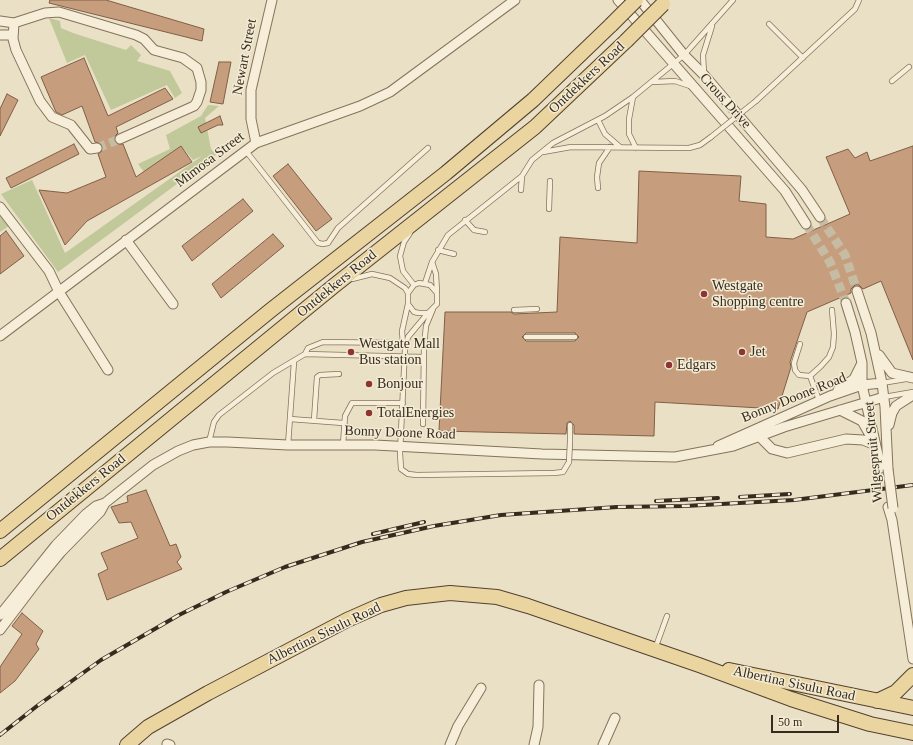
<!DOCTYPE html>
<style>
body{margin:0}
#map{position:relative;width:913px;height:745px;overflow:hidden;background:#eae0c5;font-family:"Times New Roman",serif}
canvas{display:block}
.scale{position:absolute;left:771px;top:715px;width:68px;height:18px;box-sizing:border-box;border:2px solid #352b1f;border-top:0;padding-left:5px;font-size:12px;line-height:14px;white-space:nowrap;color:#352b1f;-webkit-text-stroke:3px #f3ebd4;paint-order:stroke}
</style>
<div id="map">
<canvas width="913" height="745"></canvas>
<div class="scale">50 m</div>
</div>
<script>
const ctx = document.querySelector('canvas').getContext('2d');
ctx.lineJoin = 'round';
function fillPath(path, color) { ctx.fillStyle = color; ctx.fill(path, 'evenodd'); }
const poly = rows => new Path2D(rows.map(r => 'M' + r).join(''));
function stroke(path, color, width, dash) { ctx.strokeStyle = color; ctx.lineWidth = width; ctx.lineCap = dash ? 'butt' : 'round'; ctx.setLineDash(dash || []); ctx.stroke(path); }
function write(font, color, halo, rows, align = 'center') {
  ctx.font = font + ' "Times New Roman",serif'; ctx.lineWidth = 3; ctx.setLineDash([]); ctx.textBaseline = 'middle'; ctx.strokeStyle = halo; ctx.fillStyle = color; for (const [text, x, y, turn = 0] of rows) {
    ctx.save(); ctx.translate(x, y); ctx.rotate((+turn || 0) * Math.PI / 180); ctx.textAlign = isNaN(turn) ? turn : align; if (halo) ctx.strokeText(text, 0, 0); ctx.fillText(text, 0, 0); ctx.restore();
  }
}
fillPath(poly([
 [49,18,60,21,61,28,73,33,126,50,131,45,141,55,137,61,170,71,182,93,175,98,167,85,111,110,85,55,67,63],
 [208,105,219,106,205,118,211,149,216,155,58,272,1,194,32,180,65,253,202,156,193,160,181,146,144,172,138,164,170,149,166,135,201,116],
 [0,210,9,226,0,232]
]), '#c1c89a');
const building = poly([
 [50,0,106,0,204,29,202,41,49,3,50,0],
 [84,58,108,116,165,88,173,99,116,127,118,133,115,136,114,141,117,144,123,144,136,177,181,146,192,162,87,221,65,245,39,190,67,193,106,177,98,154,102,151,103,147,100,143,95,142,82,106,62,115,56,112,41,77,84,58],
 [219,62,231,62,223,104,210,102,219,62],
 [7,94,18,100,0,136,0,109,7,94],
 [220,116,223,125,218,125,201,133,198,127,220,116],
 [74,144,79,154,11,188,6,178,74,144],
 [913,146,913,360,881,281,863,289,859,285,855,285,851,289,851,293,807,312,790,362,791,367,778,409,655,402,654,436,574,434,574,425,570,421,567,423,566,434,439,431,445,312,511,312,514,314,557,312,560,237,637,243,639,171,741,176,739,201,766,204,766,237,793,239,850,214,826,157,848,149,855,158,867,152,870,161,913,146],
 [575,333,579,337,575,341,526,341,522,337,526,333,575,333],
 [288,164,332,219,316,231,273,176,288,164],
 [243,199,253,211,192,261,182,246,243,199],
 [6,231,24,256,0,274,0,236,6,231],
 [273,234,284,246,221,298,212,284,273,234],
 [146,490,170,546,176,544,181,557,177,562,182,569,107,600,98,574,108,569,101,553,138,538,131,522,119,523,111,507,128,502,127,496,146,490],
 [22,613,43,631,36,644,39,649,15,681,0,693,0,667,22,634,12,626,22,613]
]);
fillPath(building, '#c69e7e');
stroke(building, '#815e45', 1);
stroke(poly([
 [97,148,120,139],
 [820,217,845,255,857,291],
 [806,224,830,262,846,303]
]), '#c6bca4', 9, [9, 4.5]);
const service = poly([
 [769,24,803,58],
 [704,73,703,55,712,26],
 [892,81,909,67],
 [653,82,675,81,690,86],
 [633,97,629,119,629,134,636,148],
 [756,101,855,9,859,0],
 [598,120,605,134,620,147],
 [246,151,318,243,323,244,328,243,338,228,428,148],
 [543,152,571,147,689,148,700,145,711,137],
 [598,188,597,177,599,163,610,147],
 [521,190,522,176,532,160,553,143,605,116,633,97,684,55,733,0],
 [549,209,550,181],
 [465,220,474,230,485,232],
 [410,233,404,242,400,256,403,271,414,285],
 [438,250,454,254],
 [432,262,436,274,437,292],
 [352,279,372,274,390,278,405,288,408,293,408,304,414,312,419,313,428,313,437,304,437,293,430,285,419,283,414,285,408,293],
 [425,283,432,262,448,235,522,176],
 [514,310,537,309],
 [428,313,408,337,405,349,400,453,401,469,408,474,417,475,554,473,563,472,569,462],
 [526,337,575,337],
 [403,344,402,331,408,304],
 [800,344,794,363,795,370,799,375,810,376],
 [305,354,308,348,323,342,403,343],
 [882,383,906,379],
 [884,397,913,392],
 [819,400,810,376,821,366,829,357,833,347,834,334,832,310],
 [290,419,343,423],
 [314,420,317,377,320,375,339,374],
 [423,424,424,346,426,326,433,309],
 [209,442,214,422,219,415,273,373,305,354,424,357],
 [570,442,570,425],
 [288,445,294,362],
 [343,445,345,416,352,403,403,403],
 [655,649,667,616]
]);
const minor = poly([
 [618,0,785,191,806,224],
 [640,0,684,55,705,76,802,190,820,217],
 [0,21,14,23],
 [0,35,13,35],
 [256,143,251,119,251,90,272,0],
 [97,148,90,149,71,125,52,117,40,101,16,50,13,39,14,23,45,13,59,12,136,35,144,39,154,50,183,58,197,68,201,82,201,90,197,102,194,106,120,139],
 [0,207,49,271,59,292,108,370],
 [126,240,173,304],
 [857,291,871,333,882,383,885,407,888,469],
 [846,303,855,332,862,363,862,385,881,468],
 [0,336,256,143,360,106,390,92,515,0],
 [879,355,892,373,913,378],
 [838,390,854,379,861,365],
 [840,410,862,421,870,435],
 [889,425,892,413,896,406,913,395],
 [757,434,772,449,787,453,846,439,863,440,873,444],
 [718,446,830,396,862,385,882,383],
 [888,507,892,520,913,659],
 [0,615,56,545,86,514,96,506,105,503,153,465,178,451,193,445,209,442,227,442,288,445,375,445,542,454,675,457,733,446,784,427,884,397],
 [0,630,38,580,61,552,100,512,105,503],
 [167,744,170,745],
 [450,745,458,726,481,688],
 [534,745,538,727,539,685],
 [603,745,615,718]
]);
const primary = poly([
 [0,531,271,310,446,173,533,100,611,25],
 [0,559,335,285,535,127,626,41],
 [729,670,913,708],
 [877,701,896,692,913,675],
 [127,745,148,727,208,693,347,620,381,605,406,598,450,593,497,597,528,606,699,665,791,699,870,724,913,733]
]);
stroke(service, '#84735d', 6);
stroke(minor, '#84735d', 11);
stroke(primary, '#524131', 16);
stroke(service, '#f6eed8', 4.5);
stroke(minor, '#f6eed8', 9);
stroke(primary, '#ead5a0', 14);
const rail = poly([
 [740,497,790,494],
 [656,501,718,498],
 [373,534,424,522],
 [0,735,37,706,101,660,179,615,226,592,285,567,362,542,434,526,501,515,617,507,685,506,794,500,913,485]
]);
stroke(rail, '#352b1f', 4);
stroke(rail, '#f3ebd4', 2.5, [8]);
const serviceBridge = poly([
 [711,137,756,101],
 [569,462,570,442]
]);
const minorBridge = poly([
 [888,469,893,508]
]);
const primaryBridge = poly([
 [611,25,636,0],
 [626,41,663,4]
]);
stroke(serviceBridge, '#84735d', 6, []);
stroke(minorBridge, '#84735d', 11, []);
stroke(primaryBridge, '#524131', 16, []);
stroke(serviceBridge, '#f6eed8', 4.5);
stroke(minorBridge, '#f6eed8', 9);
stroke(primaryBridge, '#ead5a0', 14);
for (const [x, y, r, color] of [
 [704,294,4,"#8e3432"],
 [351,352,4,"#8e3432"],
 [742,352,4,"#8e3432"],
 [669,365,4,"#8e3432"],
 [369,384,4,"#8e3432"],
 [369,413,4,"#8e3432"]
]) { const dot = new Path2D(); dot.arc(x, y, r, 0, 2 * Math.PI); ctx.fillStyle = color; ctx.fill(dot); stroke(dot, '#f3ebd4', 1.5); }
write('14px', '#352b1f', '#f3ebd4', [
 ["Newart Street",245,57,-79],
 ["Ontdekkers Road",587,78,-43],
 ["Crous Drive",725,101,48],
 ["Mimosa Street",210,160,-37],
 ["Ontdekkers Road",337,284,-39],
 ["Bonny Doone Road",794,398,-22],
 ["Bonny Doone Road",400,433,2],
 ["Wilgespruit Street",874,452,-95],
 ["Ontdekkers Road",86,488,-39],
 ["Albertina Sisulu Road",324,634,-26],
 ["Albertina Sisulu Road",794,684,12]
]);
write('14px', '#352b1f', '#f3ebd4', [
 ["Westgate",712,286],
 ["Shopping centre",712,302],
 ["Westgate Mall",359,344],
 ["Bus station",359,360],
 ["Jet",750,352],
 ["Edgars",677,365],
 ["Bonjour",377,384],
 ["TotalEnergies",377,413]
], 'left');
</script>
